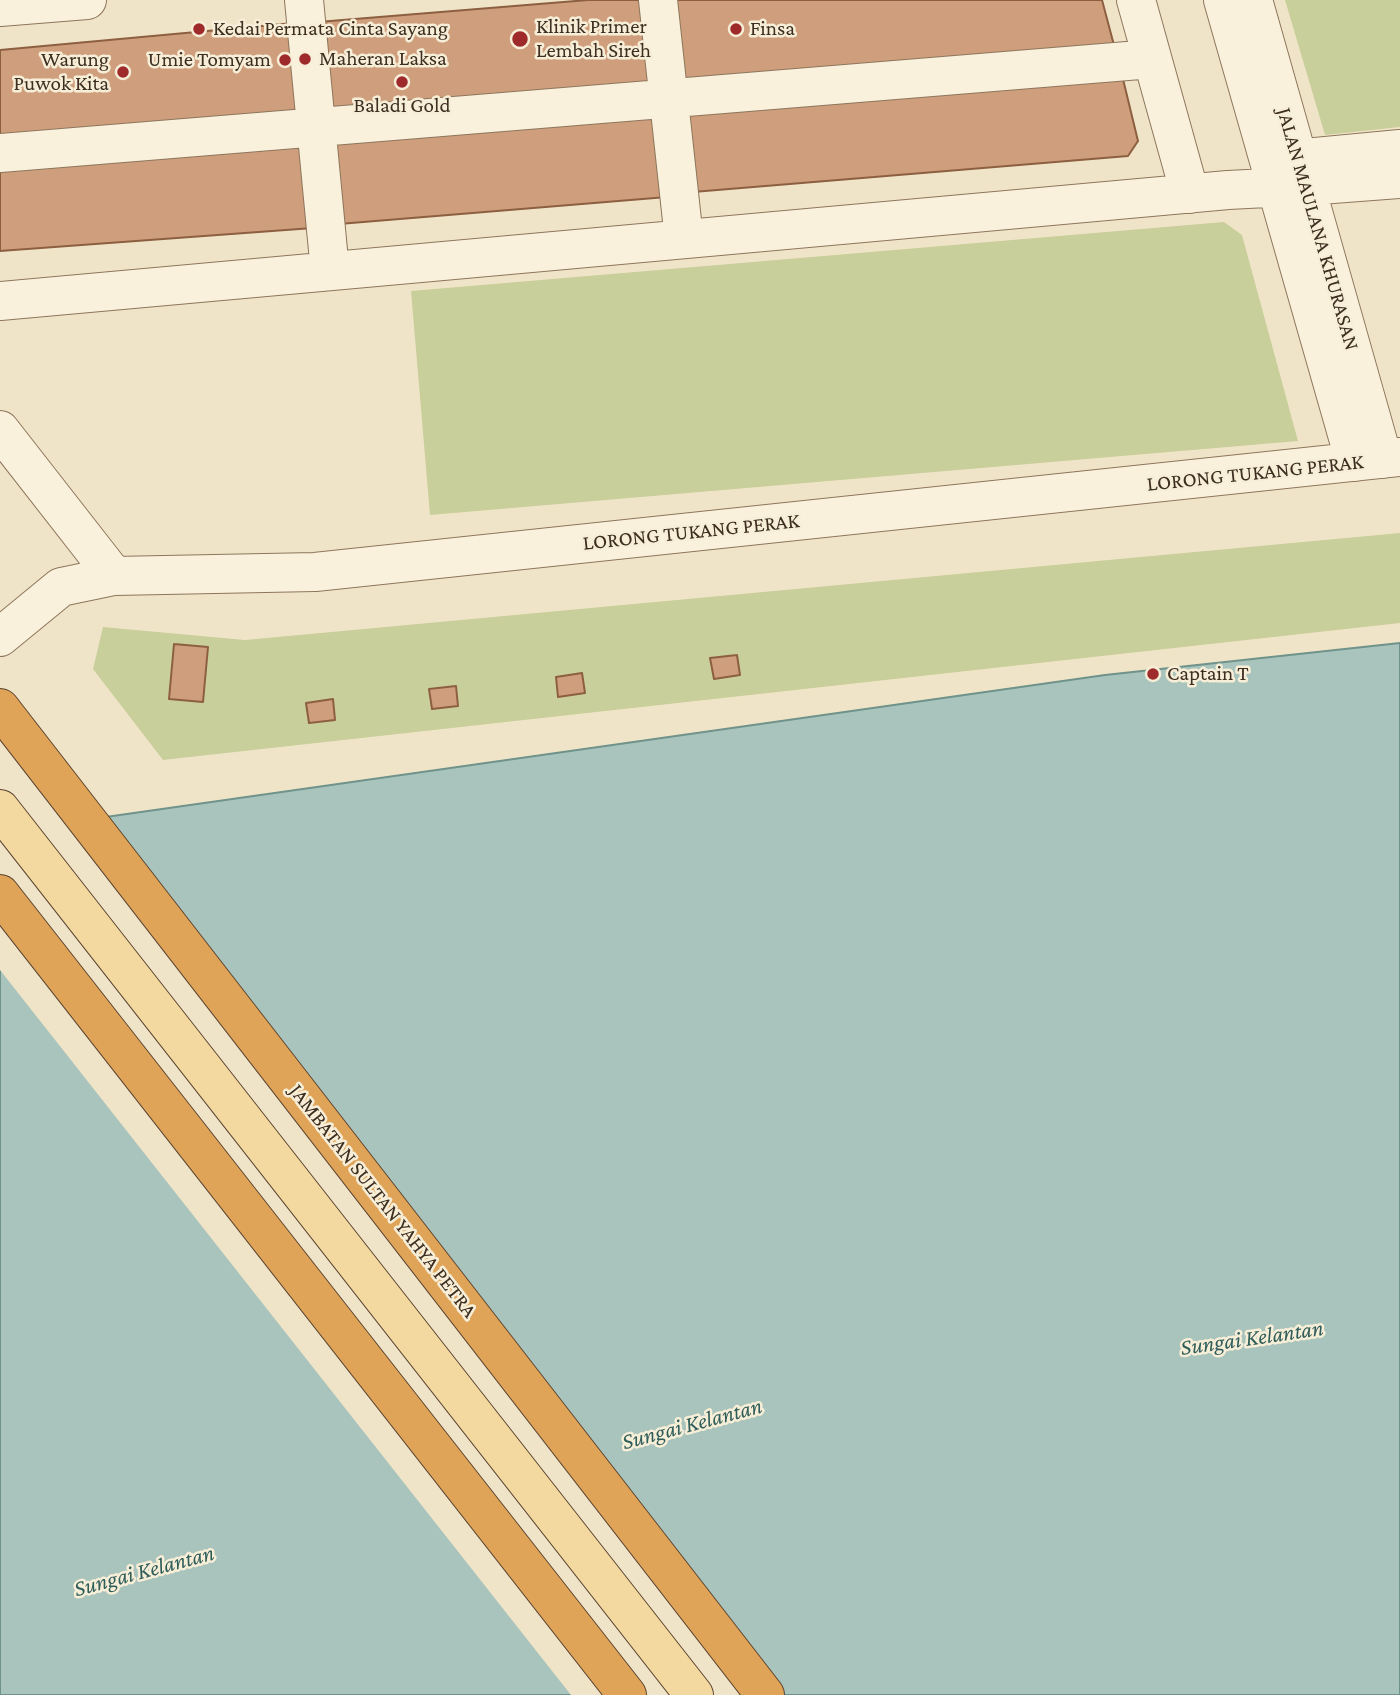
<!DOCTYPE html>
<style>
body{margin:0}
canvas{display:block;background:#f0e4c8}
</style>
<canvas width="1400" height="1695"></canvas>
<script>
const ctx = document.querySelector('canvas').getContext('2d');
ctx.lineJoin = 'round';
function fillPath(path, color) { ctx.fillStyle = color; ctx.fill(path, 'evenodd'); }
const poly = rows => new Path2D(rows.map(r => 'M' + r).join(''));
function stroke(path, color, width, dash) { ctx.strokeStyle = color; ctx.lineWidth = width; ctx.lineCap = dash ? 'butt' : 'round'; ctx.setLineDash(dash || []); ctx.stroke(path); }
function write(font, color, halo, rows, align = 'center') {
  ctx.font = font + ' "Crimson Pro",serif'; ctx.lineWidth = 5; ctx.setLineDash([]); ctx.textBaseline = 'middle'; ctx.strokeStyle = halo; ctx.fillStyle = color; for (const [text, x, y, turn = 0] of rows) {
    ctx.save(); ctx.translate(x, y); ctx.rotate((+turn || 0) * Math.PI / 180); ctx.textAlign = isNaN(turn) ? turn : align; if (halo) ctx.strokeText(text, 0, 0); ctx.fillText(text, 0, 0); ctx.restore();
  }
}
fillPath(poly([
 [1285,0,1400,0,1400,127,1325,135],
 [1224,222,1242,235,1298,441,430,515,411,291],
 [1400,533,1400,623,163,760,93,669,103,627,245,640]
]), '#c9cf9b');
const water = poly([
 [1400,643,1400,1695,0,1695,0,832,1105,675,1400,643]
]);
fillPath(water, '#a9c4bc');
stroke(water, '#6f938a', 2);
fillPath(poly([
 [102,814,780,1695,571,1695,0,970,0,828]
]), '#f0e4c8');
const building = poly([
 [588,0,646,0,653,85,326,112,318,22,588,0],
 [673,0,1102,0,1115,49,683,85,673,0],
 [294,23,302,115,0,141,0,50,294,23],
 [1122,75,1138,141,1128,156,693,192,686,110,1122,75],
 [659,113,667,197,339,224,333,140,659,113],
 [306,143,313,228,0,251,0,166,306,143],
 [174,644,208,647,203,702,169,699,174,644],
 [737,655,740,675,714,679,710,658,737,655],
 [582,673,585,693,558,697,556,677,582,673],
 [456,686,458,706,432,709,429,689,456,686],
 [333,699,335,720,309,723,306,703,333,699]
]);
fillPath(building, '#cf9f7d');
stroke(building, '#8d5f41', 2);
const minor = poly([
 [304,0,330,271],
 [658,0,684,239],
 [1136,0,1190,194],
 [1223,0,1355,462],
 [1253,0,1383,459],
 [0,7,87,0],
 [0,153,1152,59],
 [1273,161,1400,149],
 [0,301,1228,190,1306,186,1400,179],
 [0,430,114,576],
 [0,637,61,587,114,576,315,572,1400,457]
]);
const major = poly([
 [0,809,694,1695]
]);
const highway = poly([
 [0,708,765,1695],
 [0,894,627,1695]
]);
stroke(minor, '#8d765c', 40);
stroke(major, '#5b4430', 40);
stroke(highway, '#5b4430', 40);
stroke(minor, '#faf1dc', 38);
stroke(major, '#f3d9a0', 38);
stroke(highway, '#e0a458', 38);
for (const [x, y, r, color] of [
 [199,29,7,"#9e2a2b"],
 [736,29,7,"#9e2a2b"],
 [520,39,9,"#9e2a2b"],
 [305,59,7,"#9e2a2b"],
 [285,60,7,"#9e2a2b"],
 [123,72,7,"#9e2a2b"],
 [402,82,7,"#9e2a2b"],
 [1153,674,7,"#9e2a2b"]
]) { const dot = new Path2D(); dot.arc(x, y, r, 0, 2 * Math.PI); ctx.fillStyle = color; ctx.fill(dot); stroke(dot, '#f7eed8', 2.5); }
write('21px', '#3d2e20', '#f7eed8', [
 ["Klinik Primer",536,27],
 ["Lembah Sireh",536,51],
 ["Kedai Permata Cinta Sayang",213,29],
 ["Finsa",750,29],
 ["Maheran Laksa",319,59],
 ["Warung",109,60,"right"],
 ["Puwok Kita",109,84,"right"],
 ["Umie Tomyam",271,60,"right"],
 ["Baladi Gold",402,106,"center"],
 ["Captain T",1167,674]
], 'left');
write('21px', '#3d2e20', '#f7eed8', [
 ["JALAN MAULANA KHURASAN",1318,229,74],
 ["LORONG TUKANG PERAK",1255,473,-6],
 ["LORONG TUKANG PERAK",691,532,-6],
 ["JAMBATAN SULTAN YAHYA PETRA",383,1201,52]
]);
write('italic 23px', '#2f5d5a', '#f7eed8', [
 ["Sungai Kelantan",1252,1338,-8],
 ["Sungai Kelantan",692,1424,-15],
 ["Sungai Kelantan",144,1571,-15]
]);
</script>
